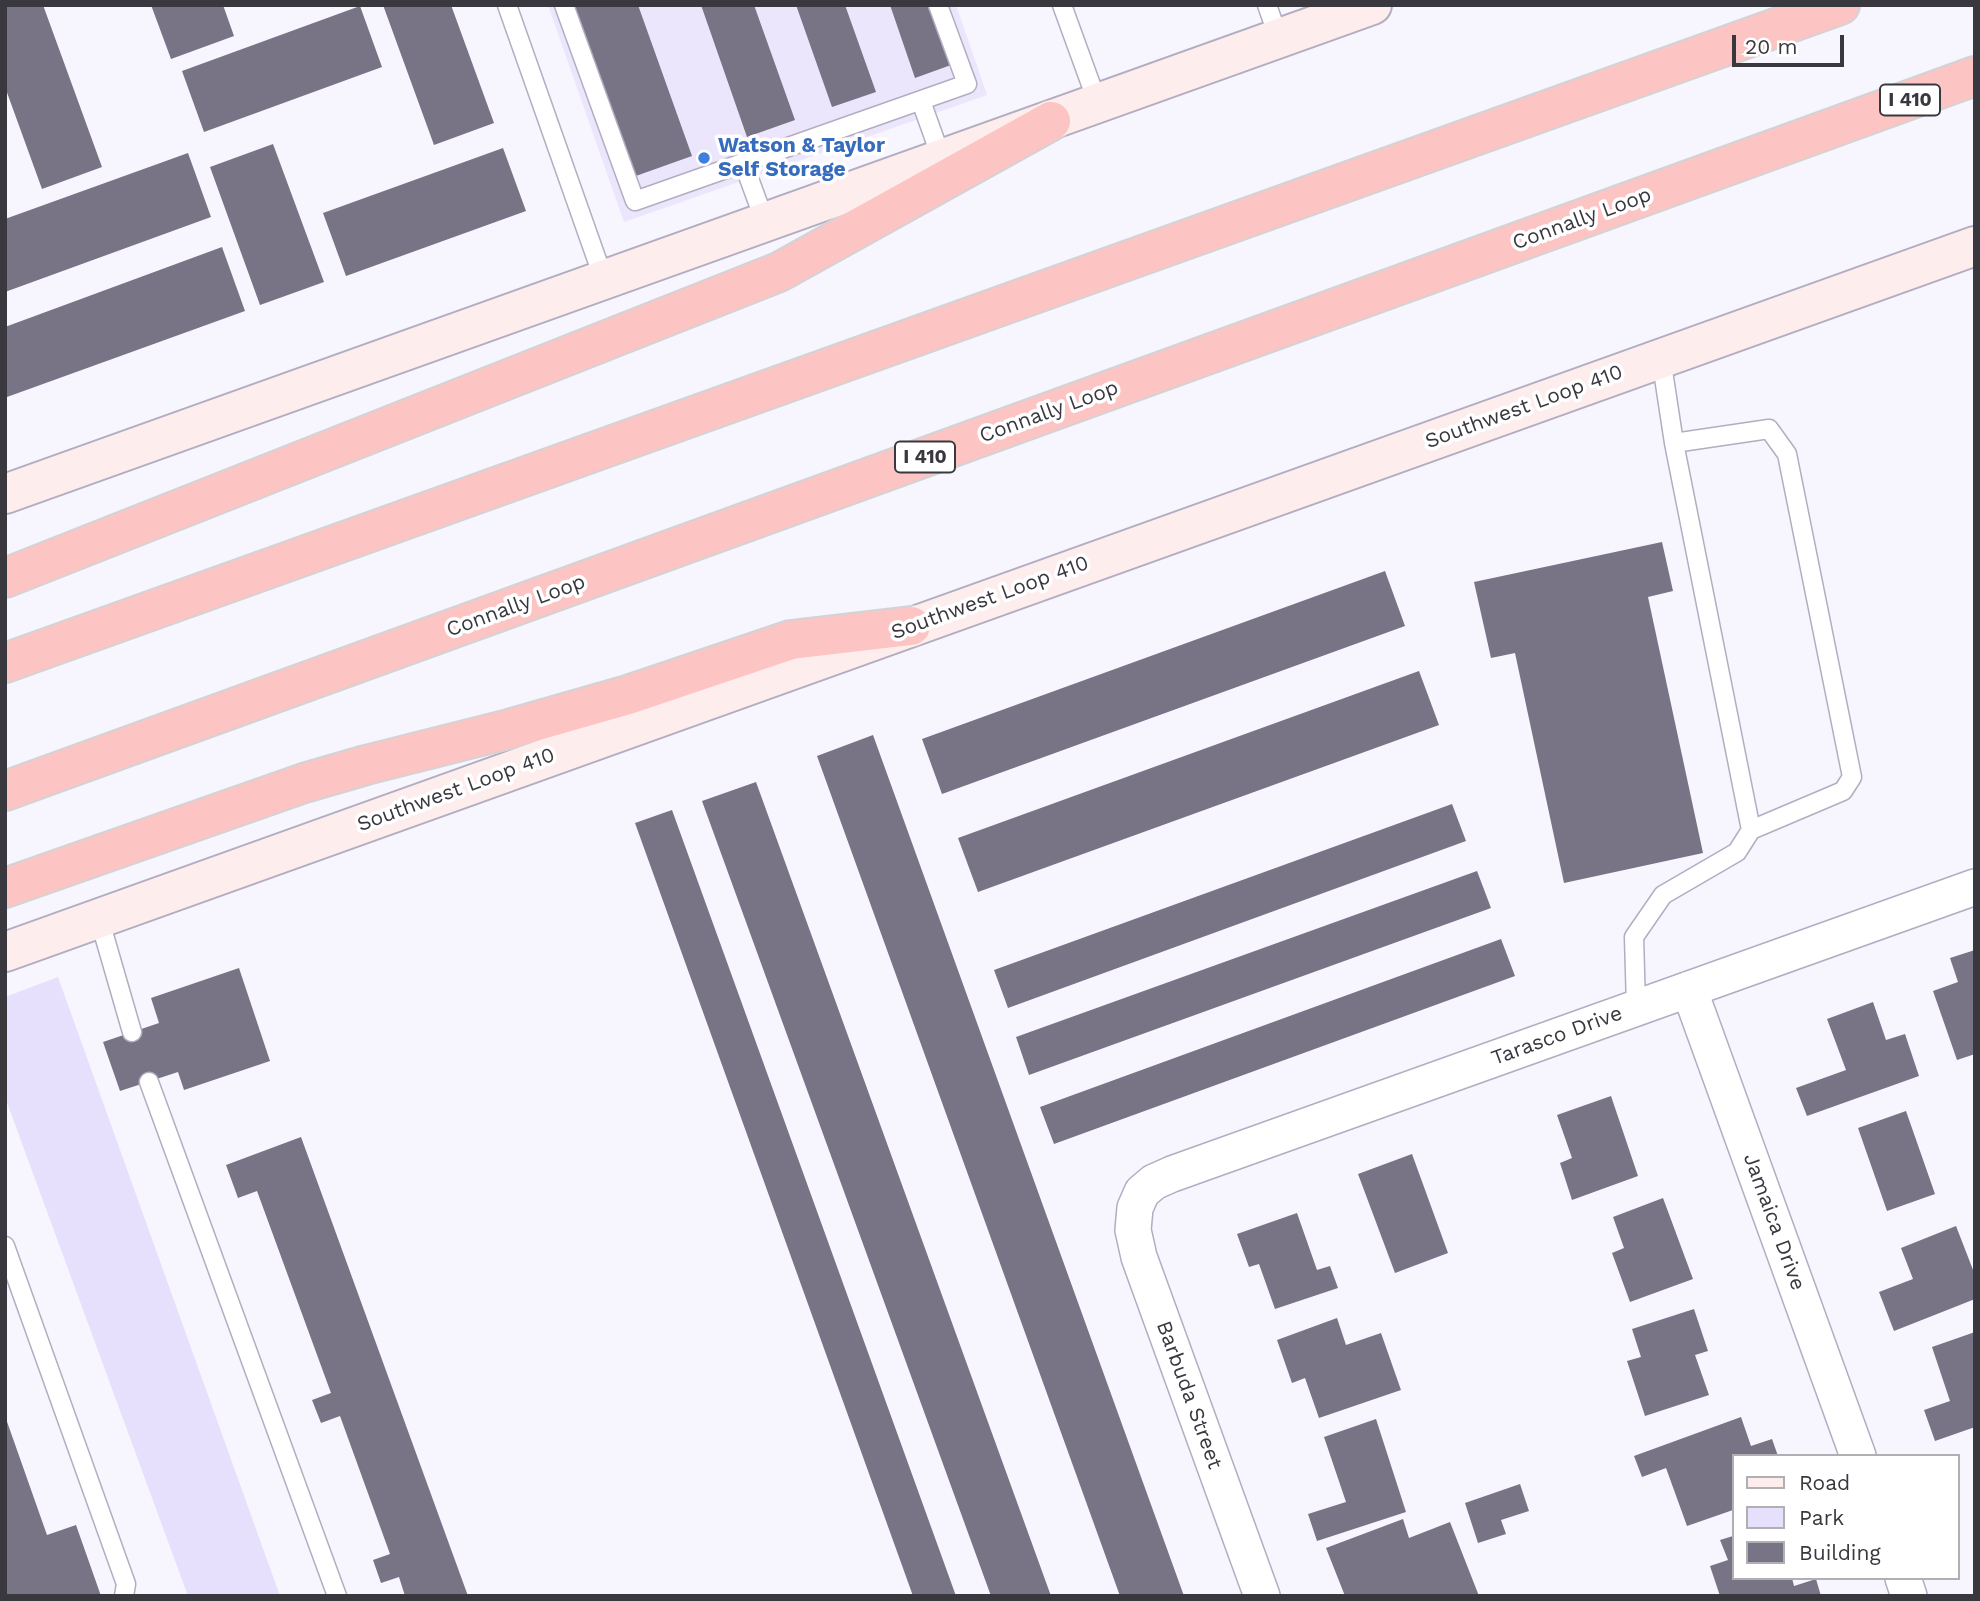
<!DOCTYPE html>
<style>
body{margin:0}
#map{position:relative;width:1980px;height:1601px;overflow:hidden;background:#f7f5fd;font-family:"Work Sans",sans-serif}
canvas{display:block}
.frame{position:absolute;inset:0;border:7px solid #39383f;pointer-events:none}
.legend{position:absolute;left:1732px;top:1454px;width:228px;height:126px;box-sizing:border-box;background:#fff;border:2px solid #b0afb2;margin:0;padding:9px 12px;list-style:none;font-size:21px;color:#39383f}
.legend li{display:flex;align-items:center;gap:14px;height:35px}
.legend b{width:35px;border:2px solid #b0afb2}
.scale{position:absolute;left:1732px;top:35px;width:112px;height:32px;box-sizing:border-box;border:4px solid #39383f;border-top:0;padding-left:9px;font-size:21px;line-height:24px;white-space:nowrap;color:#39383f;-webkit-text-stroke:5px #fff;paint-order:stroke}
</style>
<div id="map">
<canvas width="1980" height="1601"></canvas>
<div class="frame"></div>
<ul class="legend">
<li><b style="height:9px;background:#feeded"></b>Road</li>
<li><b style="height:19px;background:#e7e0fc"></b>Park</li>
<li><b style="height:19px;background:#787385"></b>Building</li>
</ul>
<div class="scale">20 m</div>
</div>
<script>
const ctx = document.querySelector('canvas').getContext('2d');
ctx.lineJoin = 'round';
function fillPath(path, color) { ctx.fillStyle = color; ctx.fill(path, 'evenodd'); }
const poly = rows => new Path2D(rows.map(r => 'M' + r).join(''));
function stroke(path, color, width, dash) { ctx.strokeStyle = color; ctx.lineWidth = width; ctx.lineCap = dash ? 'butt' : 'round'; ctx.setLineDash(dash || []); ctx.stroke(path); }
function write(font, color, halo, rows, align = 'center') {
  ctx.font = font + ' "Work Sans",sans-serif'; ctx.lineWidth = 7; ctx.setLineDash([]); ctx.textBaseline = 'middle'; ctx.strokeStyle = halo; ctx.fillStyle = color; for (const [text, x, y, turn = 0] of rows) {
    ctx.save(); ctx.translate(x, y); ctx.rotate((+turn || 0) * Math.PI / 180); ctx.textAlign = isNaN(turn) ? turn : align; if (halo) ctx.strokeText(text, 0, 0); ctx.fillText(text, 0, 0); ctx.restore();
  }
}
fillPath(poly([
 [548,5,956,5,987,95,624,222]
]), '#ebe6fc');
fillPath(poly([
 [58,977,280,1596,188,1596,5,1097,5,997]
]), '#e7e0fc');
fillPath(poly([
 [11,5,43,5,102,167,42,189,5,87,5,7],
 [151,5,223,5,234,36,171,59],
 [383,5,451,5,494,123,434,145],
 [573,5,638,5,692,156,633,177],
 [701,5,754,5,795,120,747,137],
 [796,5,845,5,876,92,832,107],
 [890,5,929,5,951,65,915,78],
 [360,6,382,67,204,132,182,71],
 [273,144,324,282,260,305,210,167],
 [503,148,526,211,346,276,323,213],
 [188,153,211,217,5,292,5,219],
 [222,247,245,311,7,397,5,392,5,327],
 [1662,542,1673,591,1648,597,1703,853,1564,883,1515,653,1491,658,1474,582],
 [1385,571,1405,626,942,794,922,739],
 [1419,671,1439,725,978,892,958,838],
 [873,735,1184,1596,1120,1596,817,756],
 [756,782,1051,1596,991,1596,702,801],
 [1452,804,1466,841,1008,1008,994,970],
 [672,810,956,1596,913,1596,635,823],
 [1477,871,1491,908,1029,1075,1016,1037],
 [1501,939,1515,976,1054,1144,1040,1107],
 [1975,950,1975,1054,1957,1060,1933,991,1958,982,1950,958],
 [239,968,270,1061,184,1090,178,1072,120,1091,103,1042,159,1023,151,998],
 [1873,1002,1886,1040,1905,1034,1919,1076,1807,1116,1796,1088,1846,1070,1827,1019],
 [1611,1096,1638,1176,1572,1200,1560,1163,1572,1158,1557,1115],
 [1906,1111,1935,1194,1887,1211,1858,1128],
 [301,1137,468,1596,405,1596,399,1577,381,1583,373,1560,390,1554,340,1416,321,1423,312,1400,331,1393,257,1191,238,1198,226,1165],
 [1412,1154,1448,1253,1395,1273,1358,1174],
 [1663,1198,1693,1279,1630,1302,1612,1253,1624,1248,1613,1217],
 [1297,1213,1317,1270,1330,1266,1338,1288,1275,1309,1259,1264,1249,1267,1237,1234],
 [1956,1226,1975,1275,1975,1299,1894,1331,1879,1292,1913,1279,1901,1248],
 [1694,1309,1708,1351,1695,1355,1709,1395,1645,1416,1627,1361,1641,1357,1632,1329],
 [1337,1318,1346,1345,1381,1333,1401,1390,1319,1418,1305,1378,1292,1383,1277,1340],
 [1975,1332,1975,1427,1935,1441,1924,1410,1950,1401,1932,1347],
 [5,1416,47,1535,76,1525,101,1596,5,1596],
 [1741,1417,1751,1446,1772,1439,1778,1456,1733,1456,1733,1510,1687,1526,1666,1468,1642,1477,1634,1456],
 [1376,1419,1406,1512,1317,1541,1308,1514,1346,1502,1324,1437],
 [1520,1484,1529,1511,1501,1520,1506,1534,1478,1543,1465,1503],
 [1403,1519,1409,1538,1450,1522,1479,1596,1345,1596,1326,1548],
 [1733,1536,1733,1578,1792,1578,1794,1586,1816,1579,1821,1596,1720,1596,1710,1566,1728,1560,1720,1540]
]), '#787385');
const lane = poly([
 [507,5,604,280],
 [564,5,635,201,967,84,938,5],
 [1062,5,1098,104],
 [1267,5,1279,39],
 [921,101,942,160],
 [743,162,765,222],
 [1674,443,1769,429,1787,454,1852,777,1843,791,1751,830],
 [99,918,132,1032],
 [1636,1007,1634,937,1663,895,1737,852,1751,830,1674,443,1661,358],
 [149,1082,337,1596],
 [5,1246,126,1584,124,1596]
]);
const street = poly([
 [1689,989,1858,1456],
 [1903,1578,1909,1596],
 [1262,1596,1139,1257,1133,1230,1135,1208,1142,1192,1154,1182,1172,1174,1975,887]
]);
const secondary = poly([
 [5,494,1372,5],
 [5,952,1975,246]
]);
const highway = poly([
 [5,578,779,272,1051,121],
 [5,663,1840,5],
 [5,791,1975,76],
 [5,888,304,783,366,765,509,729,628,695,791,640,911,626]
]);
stroke(lane, '#b2adc0', 21);
stroke(street, '#b2adc0', 38);
stroke(secondary, '#b2adc0', 42);
stroke(highway, '#d3d3d5', 42);
stroke(lane, '#fff', 18);
stroke(street, '#fff', 35);
stroke(secondary, '#feeded', 38);
stroke(highway, '#fcc4c3', 38);
for (const [x, y, r, color] of [
 [704,158,7,"#3f7fe0"]
]) { const dot = new Path2D(); dot.arc(x, y, r, 0, 2 * Math.PI); ctx.fillStyle = color; ctx.fill(dot); stroke(dot, '#fff', 2.5); }
for (const [x, y, w] of [
 [1910,100,60],
 [925,457,60]
]) { const box = new Path2D(); box.roundRect(x - w / 2, y - 15.5, w, 31, 5); ctx.fillStyle = '#fff'; ctx.fill(box); stroke(box, '#39383f', 2); }
write('bold 19px', '#39383f', null, [
 ["I 410",1910,100],
 ["I 410",925,457]
]);
write('bold 21px', '#366cbe', '#fff', [
 ["Watson & Taylor",718,146],
 ["Self Storage",718,170]
], 'left');
write('21px', '#39383f', '#fff', [
 ["Connally Loop",1582,219,-20],
 ["Southwest Loop 410",1524,407,-20],
 ["Connally Loop",1049,412,-20],
 ["Southwest Loop 410",990,598,-20],
 ["Connally Loop",516,606,-20],
 ["Southwest Loop 410",456,790,-20],
 ["Tarasco Drive",1557,1036,-20],
 ["Jamaica Drive",1774,1222,70],
 ["Barbuda Street",1189,1395,70]
]);
</script>
